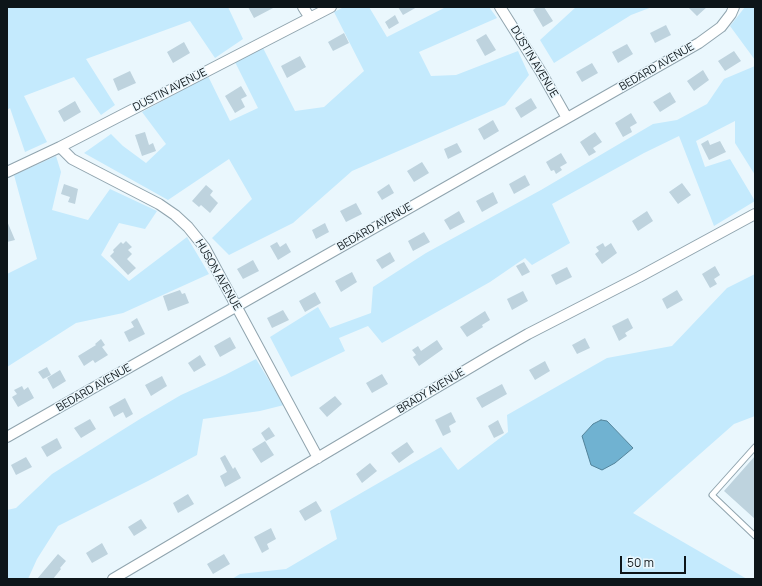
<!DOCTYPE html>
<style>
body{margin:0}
#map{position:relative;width:762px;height:586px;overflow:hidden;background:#eaf7fd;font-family:Manrope,sans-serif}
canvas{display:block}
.frame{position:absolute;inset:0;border:8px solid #0d1519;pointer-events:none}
.scale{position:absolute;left:620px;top:556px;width:66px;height:18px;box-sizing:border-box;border:2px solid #0d1519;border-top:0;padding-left:5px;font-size:12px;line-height:14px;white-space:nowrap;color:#0d1519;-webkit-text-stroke:3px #eaf7fd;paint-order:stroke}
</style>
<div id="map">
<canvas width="762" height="586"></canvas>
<div class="frame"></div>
<div class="scale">50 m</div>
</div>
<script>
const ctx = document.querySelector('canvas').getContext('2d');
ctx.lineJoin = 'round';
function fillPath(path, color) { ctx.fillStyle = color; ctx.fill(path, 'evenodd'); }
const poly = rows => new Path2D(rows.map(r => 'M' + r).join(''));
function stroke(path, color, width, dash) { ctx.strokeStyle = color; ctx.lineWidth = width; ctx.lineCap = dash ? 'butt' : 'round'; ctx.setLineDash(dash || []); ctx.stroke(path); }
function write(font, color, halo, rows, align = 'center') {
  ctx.font = font + ' Manrope,sans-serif'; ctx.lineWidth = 3; ctx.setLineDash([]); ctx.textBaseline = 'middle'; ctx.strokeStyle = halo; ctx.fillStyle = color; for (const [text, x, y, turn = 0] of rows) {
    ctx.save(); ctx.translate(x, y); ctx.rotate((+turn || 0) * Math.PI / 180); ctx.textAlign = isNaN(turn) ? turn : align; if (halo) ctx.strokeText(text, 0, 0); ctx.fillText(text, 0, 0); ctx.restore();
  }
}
fillPath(poly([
 [7,7,228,7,243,39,215,58,190,21,86,59,115,105,101,115,74,77,24,96,47,142,25,152,10,108,7,110],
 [344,7,369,7,387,37,446,7,489,7,497,18,419,52,431,76,456,75,518,51,529,75,505,105,352,171,293,223,229,255,212,238,252,199,229,159,168,200,84,153,111,134,123,146,146,163,166,144,142,112,208,76,230,121,258,108,235,62,263,48,295,111,324,107,364,71,334,12],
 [576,7,652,7,631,15,554,63,540,40],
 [745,7,755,7,755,60,730,26],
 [755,66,755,175,735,143,735,121,696,141,705,167,730,159,755,201,714,226,679,136,644,153,552,204,570,243,532,265,525,258,490,282,382,343,368,326,339,338,345,351,291,377,270,337,318,307,330,328,371,313,373,287,426,253,541,190,653,124,677,120,707,104,724,79],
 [56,156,61,172,52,210,88,220,110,189,157,211,145,229,119,223,101,255,129,281,187,237,209,274,123,313,76,323,7,367,7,274,37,259,14,175],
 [755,274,755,416,734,424,633,513,747,579,232,579,240,574,286,569,337,539,330,511,441,447,458,470,508,432,507,415,607,358,672,346,727,288],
 [601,420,607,421,633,448,615,463,582,436,593,424],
 [256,359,284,405,260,411,203,419,197,455,148,481,58,526,37,559,28,579,7,579,7,510,16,508,52,474,140,419,181,395,225,375]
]), '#c4eafd');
const water = poly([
 [601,420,607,421,633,448,615,463,602,470,591,465,582,436,593,424,601,420]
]);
fillPath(water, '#70b2d1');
stroke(water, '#52839a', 1);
fillPath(poly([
 [248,7,275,7,254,18],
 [398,7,417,7,403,15],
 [537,7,544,7,553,21,543,27,533,10],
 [688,7,707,7,697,16],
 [395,15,399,23,389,29,385,22],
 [666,25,671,35,655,43,650,33],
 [344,33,349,43,333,51,328,42],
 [486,34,496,50,485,56,476,40],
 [184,42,190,53,173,63,167,52],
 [627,44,633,54,618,63,612,52],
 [734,51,741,61,725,71,718,61],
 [300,56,306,67,287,78,281,66],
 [592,63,598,73,582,82,576,72],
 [703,70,709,80,694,91,687,81],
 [130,71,136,83,118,91,113,79],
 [241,86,247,96,241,99,245,107,235,113,225,96],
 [670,92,676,102,660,112,653,102],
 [531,98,537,108,521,118,515,108],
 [75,101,81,112,64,122,58,111],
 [631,113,637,123,630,127,632,132,623,137,615,123],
 [493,120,499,131,484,140,478,129],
 [145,132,149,145,153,143,156,151,142,156,135,135],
 [595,132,602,142,593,148,596,152,589,156,580,142],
 [708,140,710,145,720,141,726,152,709,160,701,144],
 [457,143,462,152,448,159,444,149],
 [561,153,567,163,560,167,562,170,556,174,554,170,551,171,546,162],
 [422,162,429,173,414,182,407,171],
 [525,175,530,185,514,194,509,184],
 [682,183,691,195,678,204,669,192],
 [64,184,78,189,75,204,68,202,70,197,61,194],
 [389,184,394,193,382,200,377,192],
 [206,185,213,191,210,195,218,203,210,213,201,205,199,207,192,201],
 [493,192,498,203,482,212,476,201],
 [356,203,362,214,346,222,340,211],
 [459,211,465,222,450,230,444,220],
 [647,211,653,221,638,231,632,221],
 [7,221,15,240,7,242],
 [325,223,329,232,316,239,312,230],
 [424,232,430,242,413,251,408,241],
 [126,241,132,247,128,250,132,254,127,259,136,268,128,275,110,256,114,252,113,250,121,242,123,244],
 [277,242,280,247,286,243,291,252,278,260,270,246],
 [603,243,605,247,611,243,617,253,602,264,595,254,599,251,596,247],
 [390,252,395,261,382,269,376,260],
 [253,260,259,271,243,279,237,269],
 [524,262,530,272,522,276,516,266],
 [715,266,720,275,714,279,717,284,710,288,702,274],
 [567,267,572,277,556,285,551,275],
 [352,272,357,282,341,292,335,281],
 [180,290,182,294,185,293,189,303,168,311,163,296],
 [677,290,683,300,667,309,662,299],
 [523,291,528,301,512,310,507,299],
 [315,292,321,303,305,312,299,301],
 [283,310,289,320,272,328,267,318],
 [485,311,490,320,482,325,483,327,467,337,460,327],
 [137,318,145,334,129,342,124,332,134,327,131,322],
 [628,318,633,328,625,333,627,336,619,341,612,326],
 [230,337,236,348,220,357,214,346],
 [585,338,590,348,577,354,572,345],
 [101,339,105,345,102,347,108,355,95,363,93,360,84,366,78,356,96,345,95,344],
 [437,340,443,349,419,366,413,357,416,355,412,350,418,346,421,351],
 [200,355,206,365,194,372,188,363],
 [545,361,550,371,535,380,529,370],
 [47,367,51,375,43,379,38,372],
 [60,370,66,381,53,389,47,378],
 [382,374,388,384,372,393,366,383],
 [162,376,167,386,151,396,145,385],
 [502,384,507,394,482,408,476,398],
 [22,386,24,390,28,387,34,398,18,407,12,397,17,394,14,390],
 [335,396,342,404,327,417,319,408],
 [125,398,133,414,126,418,123,412,114,417,109,407],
 [451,412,456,422,449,426,451,432,443,436,435,420],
 [90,419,96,429,81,438,74,428],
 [498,420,504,433,494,438,488,426],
 [269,427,275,436,266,441,261,433],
 [57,438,62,448,47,457,41,447],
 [265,441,274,455,261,463,252,449],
 [407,442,414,452,399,463,391,453],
 [225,455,233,469,235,467,241,478,225,487,220,476,227,472,220,458],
 [755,456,755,519,724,491],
 [26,457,32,467,16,475,11,465],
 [370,463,377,471,362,483,356,474],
 [188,494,194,504,178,513,173,503],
 [316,501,322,511,305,521,299,511],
 [141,519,147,528,134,536,128,527],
 [271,528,276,539,267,544,269,549,262,553,254,537],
 [102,543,108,554,92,563,86,553],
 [58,554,66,561,60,568,61,569,53,579,37,579],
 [224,554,230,564,213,574,207,564]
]), '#bed3de');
const service = poly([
 [755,447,712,495,755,536]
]);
const minor = poly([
 [303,7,310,18],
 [500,7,541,72,567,118],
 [60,147,72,159,159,204,175,215,188,227,205,248,318,458],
 [7,172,60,147,331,7],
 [7,437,699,43,721,27,731,14,734,7],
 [113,579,493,354,528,334,639,277,755,214]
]);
stroke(service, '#90a4ae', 7);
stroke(minor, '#90a4ae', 12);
stroke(service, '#fff', 5);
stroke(minor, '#fff', 10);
write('11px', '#0d1519', '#eaf7fd', [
 ["DUSTIN AVENUE",534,62,59],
 ["BEDARD AVENUE",657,67,-30],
 ["DUSTIN AVENUE",170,90,-27],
 ["BEDARD AVENUE",375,227,-30],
 ["HUSON AVENUE",218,275,60],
 ["BEDARD AVENUE",94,388,-30],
 ["BRADY AVENUE",431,391,-31]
]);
</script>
